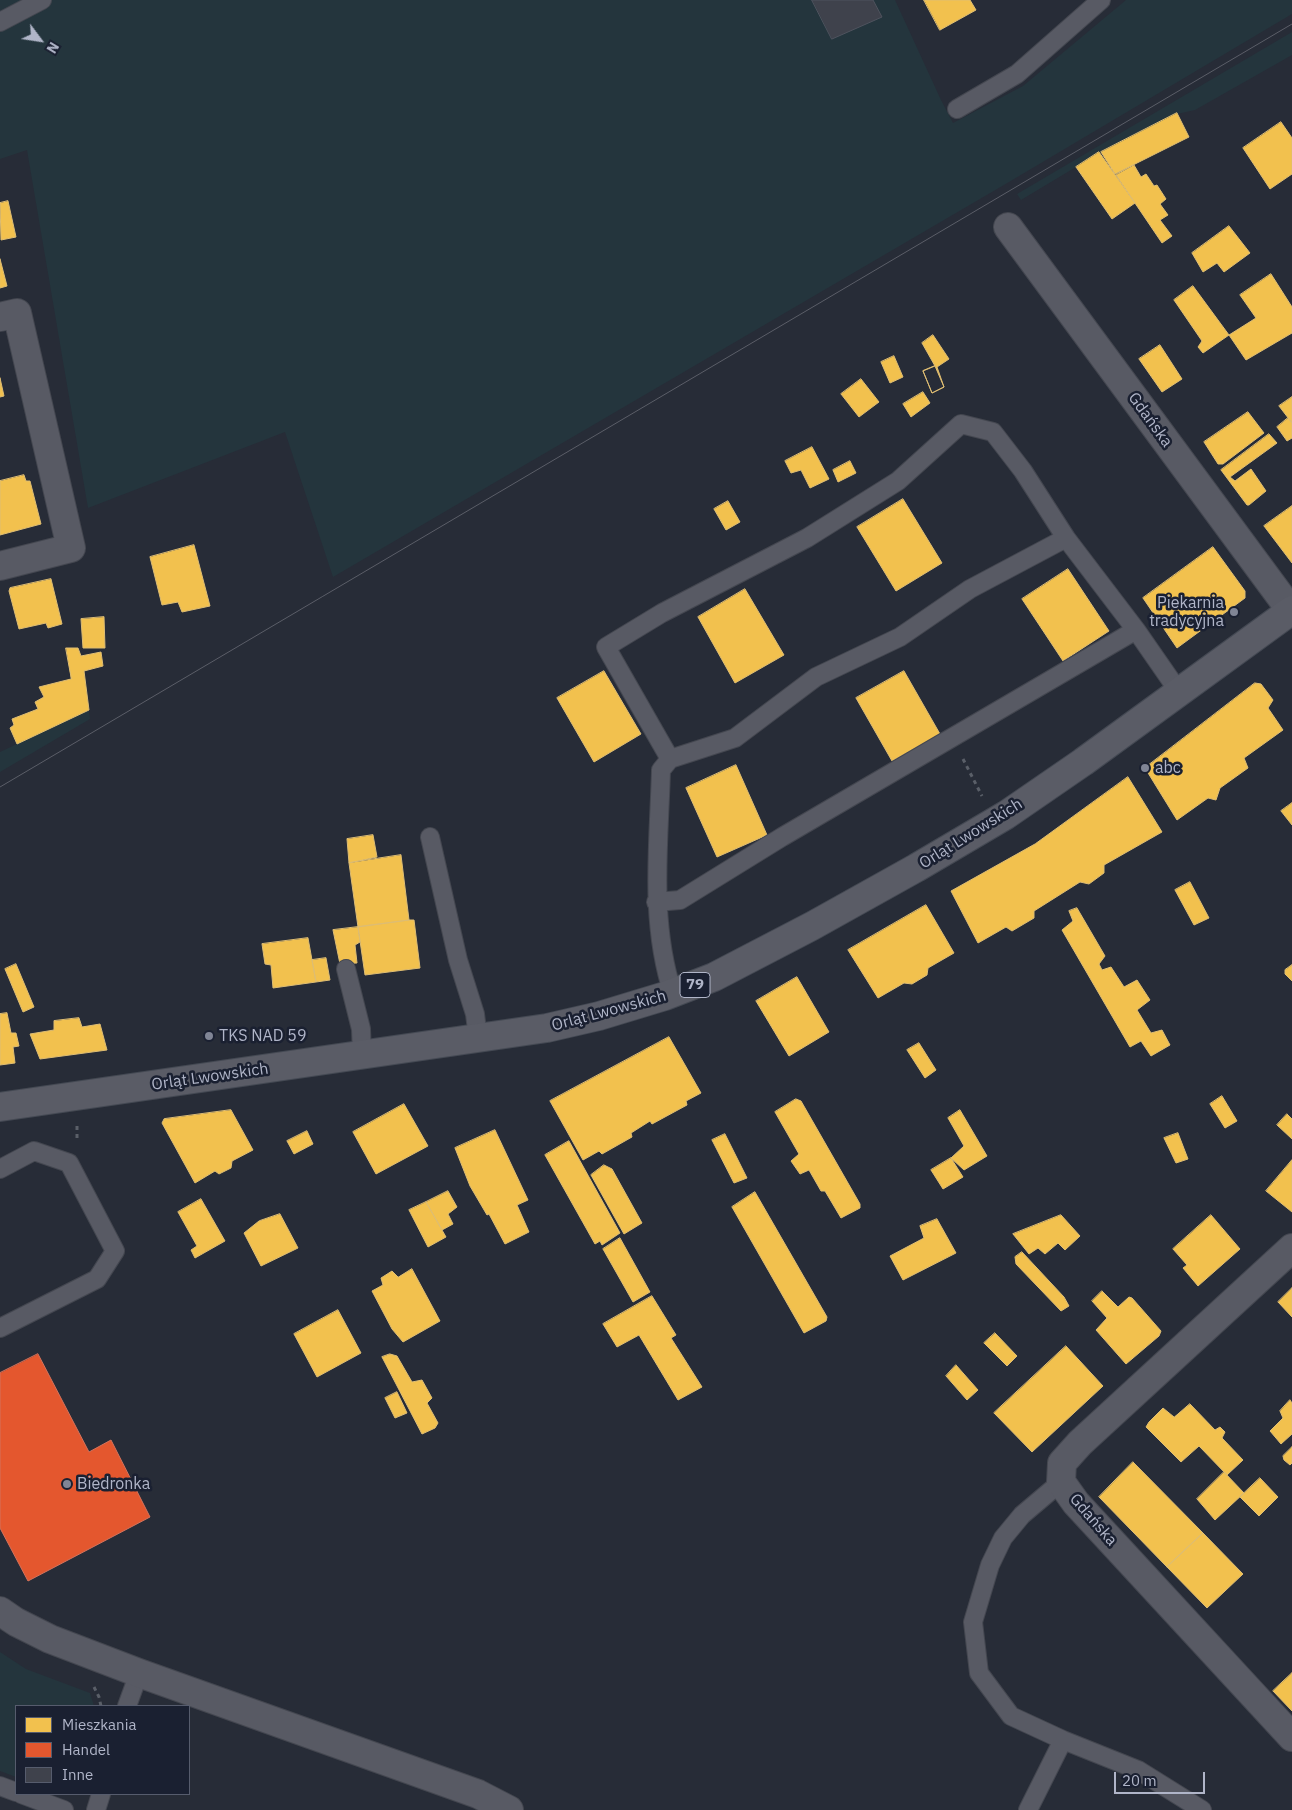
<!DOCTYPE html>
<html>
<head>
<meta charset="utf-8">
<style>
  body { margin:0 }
  #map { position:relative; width:1292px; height:1810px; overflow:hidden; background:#272c37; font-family:"IBM Plex Sans",sans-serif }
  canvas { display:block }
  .legend { position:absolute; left:15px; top:1705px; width:175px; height:90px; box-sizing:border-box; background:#1a2031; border:1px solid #565c6d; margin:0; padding:6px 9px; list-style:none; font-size:15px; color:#b0b5c8 }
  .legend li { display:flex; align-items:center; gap:10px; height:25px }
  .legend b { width:25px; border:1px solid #565c6d }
  .north { position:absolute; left:15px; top:15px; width:50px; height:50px; -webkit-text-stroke:4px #1a2031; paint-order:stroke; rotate:121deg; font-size:14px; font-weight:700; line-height:20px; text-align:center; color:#b0b5c8 }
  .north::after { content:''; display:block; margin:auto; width:18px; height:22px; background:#b0b5c8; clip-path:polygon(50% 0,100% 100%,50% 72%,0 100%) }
  .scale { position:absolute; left:1114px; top:1772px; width:91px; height:22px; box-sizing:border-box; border:2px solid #b0b5c8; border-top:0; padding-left:6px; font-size:15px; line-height:18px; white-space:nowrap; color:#b0b5c8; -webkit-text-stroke:4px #1a2031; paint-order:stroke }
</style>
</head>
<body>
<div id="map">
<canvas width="1292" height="1810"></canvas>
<ul class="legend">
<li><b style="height:14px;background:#f2c14e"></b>Mieszkania</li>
<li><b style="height:14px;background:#e4572e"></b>Handel</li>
<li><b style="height:14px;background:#3f424c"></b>Inne</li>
</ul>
<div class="north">N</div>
<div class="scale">20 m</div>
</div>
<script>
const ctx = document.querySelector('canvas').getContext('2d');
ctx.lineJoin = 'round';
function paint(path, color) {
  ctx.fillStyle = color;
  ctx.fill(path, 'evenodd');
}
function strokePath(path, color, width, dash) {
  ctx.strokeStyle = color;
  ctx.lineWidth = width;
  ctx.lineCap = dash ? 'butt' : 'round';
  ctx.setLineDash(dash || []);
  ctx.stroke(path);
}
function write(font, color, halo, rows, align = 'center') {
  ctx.font = font + ' "IBM Plex Sans",sans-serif';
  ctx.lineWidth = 5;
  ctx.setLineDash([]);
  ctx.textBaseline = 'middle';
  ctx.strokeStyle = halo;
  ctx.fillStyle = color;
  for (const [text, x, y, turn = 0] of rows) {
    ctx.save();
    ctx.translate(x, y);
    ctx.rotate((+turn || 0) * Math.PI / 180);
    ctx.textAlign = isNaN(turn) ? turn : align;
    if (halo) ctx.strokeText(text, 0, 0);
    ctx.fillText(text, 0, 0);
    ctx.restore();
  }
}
paint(new Path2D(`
  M0,0h895l46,100 12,23 70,-37 103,-86h166v14l-283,168 -676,395 -48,-145 -197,76 -61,-358 -27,9z
  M1292,32v23l-97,55 -18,4 -76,38 -80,48 -4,-6z
  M89,710l1,9 -90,53v-20z
  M0,1652l26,17 64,24 4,13h-78v71l-16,-6z`), '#24353d');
const homes = new Path2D(`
  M924,0h46l6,10 -36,20z
  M1177,113l12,24 -74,37 -14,-22z
  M1281,122l11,16v36l-22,15 -27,-41z
  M1099,152l36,51 -23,16 -36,-52z
  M1134,165l7,12 5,-3 8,12 3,-1 9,14 -6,5 8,11 -8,5 12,16 -10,7 -46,-68z
  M8,201l8,36 -15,3 -1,-37z
  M1229,226l21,27 -26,19 -7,-9 -14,9 -11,-19z
  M0,259l7,27 -7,2z
  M1271,274l21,33v26l-46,27 -17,-25 27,-17 -16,-23z
  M1193,286l36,49 -26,18 -5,-6 4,-6 -28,-41z
  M933,335l16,24 -12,8 7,20 -12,6 -9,-22 12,-5 -13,-23z
  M1160,345l22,34 -20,13 -23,-33z
  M894,356l9,21 -13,6 -9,-21z
  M935,366l9,21 -12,6 -9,-22z
  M0,378l4,18 -4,1z
  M861,379l18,23 -20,15 -18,-23z
  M923,392l7,11 -19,14 -8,-13z
  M1292,397v26l-13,-17z
  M1248,412l16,21 -41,31h-5l-14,-22z
  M1288,418l4,5v15l-5,3 -10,-14z
  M1269,434l8,9 -47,34 5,4 16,-12 15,22 -17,14h-2l-26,-35z
  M812,447l17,32 -19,9 -9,-18 -10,3 -6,-12z
  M850,461l6,12 -18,9 -5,-12z
  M24,475l2,6h4l11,43 -41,11v-54z
  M903,499l39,64 -46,28 -39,-64z
  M728,501l12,21 -14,8 -12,-21z
  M1292,506v57l-28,-37z
  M194,545l16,61 -28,6 -4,-10 -16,3 -12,-48z
  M1213,547l32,44v7l-68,50 -34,-50z
  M1068,569l41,62 -46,30 -41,-62z
  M51,579l11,45 -14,4 -2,-5 -27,6 -10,-38 1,-3z
  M745,589l39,66 -49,28 -37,-66z
  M104,617l1,31h-22l-2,-29z
  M66,648h12l3,8 20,-4 2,14 -19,5 5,39 -72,34 -7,-16 4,-3 -2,-6 26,-10 -3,-7 9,-5 -5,-10 32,-8z
  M604,671l37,63 -47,28 -37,-64z
  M904,671l36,63 -48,27 -36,-63z
  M1255,683l6,1 12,16 -5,8 15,22 -39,28 4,10 -28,20 -4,12 -8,-2 -31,22 -32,-52z
  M736,765l31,70 -50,22 -31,-69z
  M1128,777l34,55 -58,33v8l-15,11 -9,-2 -46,29v7l-22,13 -6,-4 -28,16 -27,-52 84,-47z
  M1292,803v22l-11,-14z
  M373,835l4,22 -28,6 -2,-24z
  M401,855l8,65 -51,7 -9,-64z
  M1190,882l19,36 -15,7 -19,-35z
  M926,905l28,48 -26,15 -1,7 -15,9 -8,-1 -26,15 -30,-48z
  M1077,908l28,48 -6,8 3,6 9,-3 13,20 13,-7 13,20 -13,10 14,23 11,-3 8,15 -19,11 -10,-15 -11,6 -68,-117 11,-9 -4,-10z
  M409,920h5l6,48 -55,7 -7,-48z
  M358,927l2,15 -5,3 2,18 -17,1 -7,-34z
  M308,938l8,44 -43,6 -2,-23 -6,-1 -3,-20z
  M326,958l4,22 -14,2 -4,-22z
  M16,964l18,43 -11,5 -18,-43z
  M1292,965v16l-7,-7v-4z
  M797,977l32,55 -40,24 -33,-55z
  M7,1013l4,20h5l3,13 -6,1 2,16 -15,2v-51z
  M79,1018l3,9 18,-3 7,26 -67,9 -10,-25 24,-4v-9z
  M669,1037l32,56 -15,8 1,4 -35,19 -2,-3 -19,12 1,4 -30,17 -3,-3 -16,9 -33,-59z
  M919,1043l17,27 -11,8 -18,-28z
  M1222,1096l15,25 -12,7 -15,-24z
  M796,1099l5,2 59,103v4l-19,10 -16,-27h-4l-12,-21 -9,4 -9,-13 8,-7 -24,-42z
  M404,1104l24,42 -52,28 -23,-42z
  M231,1110l22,40 -21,11 -1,7 -12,6 -4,-3 -20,12 -33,-60 2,-4z
  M960,1110l27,46 -23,14 -13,-12 13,-12 -16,-28z
  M1287,1114l5,5v20l-15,-14z
  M495,1130l33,70 -11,5 12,27 -24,12 -16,-30 -2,1 -17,-29 -15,-38z
  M307,1131l6,13 -19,10 -7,-13z
  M1178,1133l10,26 -12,4 -12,-25z
  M725,1134l22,44 -13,5 -22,-43z
  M569,1141l51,92 -18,12 -2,-4 -5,3 -50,-89z
  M951,1158l12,19 -20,12 -12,-19z
  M1292,1160v52l-26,-21z
  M604,1165l8,4 30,54 -18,11 -33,-59z
  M448,1191l9,16 -9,7 5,10 -11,6 -16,-28z
  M755,1192l72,125 -1,4 -22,12 -72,-126z
  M201,1199l24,42 -30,17 -4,-8 6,-4 -19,-34z
  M426,1202l20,35 -18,10 -19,-37z
  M280,1214l18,34 -37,18 -17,-33 15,-12z
  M1061,1215l19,21 -15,14 -7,-7 -13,11 -7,-6 -9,6 -16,-20z
  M1211,1215l29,34 -42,37 -15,-18 4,-3 -14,-16z
  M937,1219l19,34 -53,27 -13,-24 34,-18 -4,-12z
  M620,1238l30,54 -17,10 -30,-53z
  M1022,1252l42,45 5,9 -8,5 -45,-47 -1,-7z
  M412,1269l28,52 -37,21 -11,-13 -20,-38 11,-6 -2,-7 11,-7 6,6z
  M1292,1288v29l-14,-15z
  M1102,1291l16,16 11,-10 3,1 29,33 -2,5 -33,28 -30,-34 11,-12 -15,-17z
  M652,1296l24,39 -5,3 31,49 -24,13 -39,-65 -22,12 -14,-23z
  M338,1310l23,43 -44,24 -23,-43z
  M995,1333l22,23 -10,10 -23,-23z
  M1066,1346l37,40 -71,66 -38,-39z
  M390,1354l7,2 15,26 10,-2 10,18 -5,5 11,20 -3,5 -13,6 -40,-77z
  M956,1365l22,25 -11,10 -21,-24z
  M397,1392l10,21 -12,5 -10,-20z
  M1290,1400l2,3v31l-11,10 -11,-13 13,-13 -3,-7z
  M1190,1404l25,26 5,-3 5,5 -3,6 21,22 -16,15 -28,-29 -18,16 -35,-35 3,-5 14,-14 11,9z
  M1292,1447v16l-2,2 -6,-5 -1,-4z
  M1133,1462l70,71 -36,34 -68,-70z
  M1224,1472l20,21 -29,27 -18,-21z
  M1260,1478l18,19 -19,19 -19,-19z
  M1203,1533l40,41 -36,34 -40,-41z
  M1292,1673v38l-19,-20z`);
paint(homes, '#f2c14e');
strokePath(homes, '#debd73', 1);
const shops = new Path2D(`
  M38,1354l51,98 22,-12 39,77 -122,64 -28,-53v-155z`);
paint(shops, '#e4572e');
strokePath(shops, '#d4735c', 1);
const building = new Path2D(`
  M812,0h61l9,17 -50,22z`);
paint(building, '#3f424c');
strokePath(building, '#4f535e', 1);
const lane = new Path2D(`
  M0,22l42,-22
  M957,109l60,-35 84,-74
  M670,759l-64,-112 56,-34 145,-75 91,-57 63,-57 32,8 30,39 43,67
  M430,837l28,123 17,54 3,24
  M656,902l24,-2 102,-63 354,-207
  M346,969l15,60 1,25
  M673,994c-24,-73 -14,-150 -12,-224l9,-11 65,-21 81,-61 84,-40 70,-48 96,-51 70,92 43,62
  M0,1169l34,-18 35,12 46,88 -18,28 -97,49
  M1061,1482l-39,33 -19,23 -13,27 -17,57 6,51 32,43 52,24 75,30 64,40
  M127,1706l12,-33
  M0,1786l16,6
  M21,1794l43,16
  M96,1810l5,-16
  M1028,1810l35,-70`);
const street = new Path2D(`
  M1008,227l284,385
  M0,317l17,-4 54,235 -71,18
  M1292,1248l-212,195 -18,20 -1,19 15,21 216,234
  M0,1611l16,11 34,17 89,34 339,121 31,16`);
const primary = new Path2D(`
  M0,1107l547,-79 52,-12 66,-20 49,-19 98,-51 104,-58 90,-53 77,-53 209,-152`);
strokePath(lane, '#444750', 20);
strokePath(street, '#444750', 30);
strokePath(primary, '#444953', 30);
strokePath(new Path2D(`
  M963,759l19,37
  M77,1126v13
  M94,1687l5,10 2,9`), '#5a5f68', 3, [4, 4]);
strokePath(lane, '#585a64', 18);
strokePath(street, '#585a64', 28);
strokePath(primary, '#5a5c66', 28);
strokePath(new Path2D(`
  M0,787l1292,-763`), '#5b5e68', 1);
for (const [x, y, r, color] of [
  [1234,612,5,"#808595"],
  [1145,768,5,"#808595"],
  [209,1036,5,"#808595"],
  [67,1484,5,"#808595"]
]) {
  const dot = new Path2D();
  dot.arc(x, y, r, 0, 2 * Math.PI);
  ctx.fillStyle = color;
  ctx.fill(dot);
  strokePath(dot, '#1a2031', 2);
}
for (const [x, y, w] of [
  [695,985,30]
]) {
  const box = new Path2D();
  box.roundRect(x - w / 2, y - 12.5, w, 25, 4);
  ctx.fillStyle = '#1a2031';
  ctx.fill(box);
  strokePath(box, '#b0b5c8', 1);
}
write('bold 15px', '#b0b5c8', null, [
  ["79",695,985]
]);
write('16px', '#b0b5c8', '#1a2031', [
  ["Gdańska",1150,420,54],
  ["Orląt Lwowskich",971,834,-32],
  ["Orląt Lwowskich",609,1011,-15],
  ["Orląt Lwowskich",210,1077,-8],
  ["Gdańska",1093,1520,49]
]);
write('16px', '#b0b5c8', '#1a2031', [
  ["Piekarnia",1224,603,"right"],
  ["tradycyjna",1224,621,"right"],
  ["abc",1155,768],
  ["TKS NAD 59",219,1036],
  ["Biedronka",77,1484]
], 'left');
</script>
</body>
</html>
